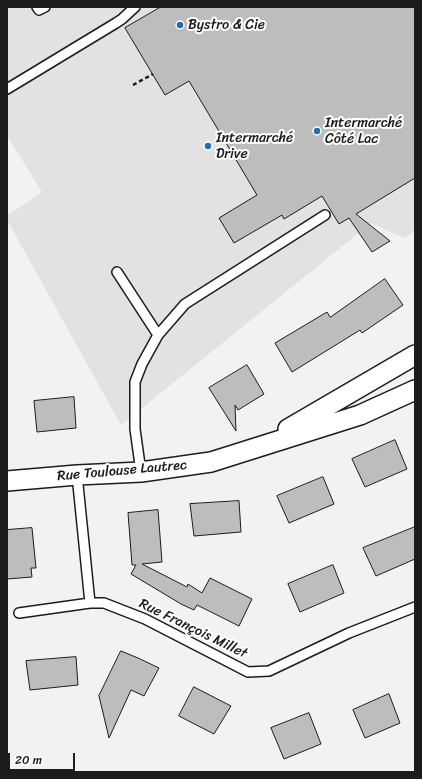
<!DOCTYPE html>
<html>
<head>
<meta charset="utf-8">
<style>
  body { margin:0 }
  #map { position:relative; width:422px; height:779px; overflow:hidden; background:#f2f2f2; font-family:Sriracha,sans-serif }
  canvas { display:block }
  .frame { position:absolute; inset:0; border:8px solid #1c1c1c; pointer-events:none }
  .scale { position:absolute; left:8px; top:753px; width:67px; height:18px; box-sizing:border-box; border:2px solid #1c1c1c; border-top:0; padding-left:5px; font-size:12px; line-height:14px; white-space:nowrap; color:#1c1c1c; -webkit-text-stroke:3px #fff; paint-order:stroke }
</style>
</head>
<body>
<div id="map">
<canvas width="422" height="779"></canvas>
<div class="frame"></div>
<div class="scale">20 m</div>
</div>
<script>
const ctx = document.querySelector('canvas').getContext('2d');
ctx.lineJoin = 'round';
function paint(path, color) {
  ctx.fillStyle = color;
  ctx.fill(path, 'evenodd');
}
function strokePath(path, color, width, dash) {
  ctx.strokeStyle = color;
  ctx.lineWidth = width;
  ctx.lineCap = dash ? 'butt' : 'round';
  ctx.setLineDash(dash || []);
  ctx.stroke(path);
}
function write(font, color, halo, rows, align = 'center') {
  ctx.font = font + ' Sriracha,sans-serif';
  ctx.lineWidth = 4;
  ctx.setLineDash([]);
  ctx.textBaseline = 'middle';
  ctx.strokeStyle = halo;
  ctx.fillStyle = color;
  for (const [text, x, y, turn = 0] of rows) {
    ctx.save();
    ctx.translate(x, y);
    ctx.rotate((+turn || 0) * Math.PI / 180);
    ctx.textAlign = isNaN(turn) ? turn : align;
    if (halo) ctx.strokeText(text, 0, 0);
    ctx.fillText(text, 0, 0);
    ctx.restore();
  }
}
paint(new Path2D(`
  M7,7h408v224l-11,7 -33,-15 -250,202 -114,-205v-4l35,-24 -35,-56z`), '#e2e2e2');
const building = new Path2D(`
  M161,7h254v171l-59,36 34,27 -18,11 -23,-34 -10,6 -17,-28 -38,23 -2,-4 -48,28 -15,-25 38,-23 -68,-114 -24,14 -40,-67z
  M385,279l18,26 -41,28 -2,-3 -68,42 -17,-29 52,-31 3,5z
  M247,365l17,29 -26,16 -3,-5 1,26 -27,-43z
  M74,397l2,31 -39,4 -3,-31z
  M395,440l12,29 -42,18 -13,-28z
  M323,477l11,27 -45,19 -12,-27z
  M239,501l2,31 -47,4 -4,-32z
  M158,510l4,52 -20,2 45,23 1,-3 14,9 8,-15 42,21 -13,27 -42,-21 -3,5 -13,-6 -50,-30 5,-9h-4l-4,-52z
  M415,527v32l-39,17 -13,-28z
  M32,528l4,40h-5l1,9 -25,2v-49z
  M333,565l11,28 -44,19 -12,-28z
  M121,651l17,7 21,10 -15,28 -13,-6 -22,48 -10,-42z
  M76,657l2,28 -48,5 -4,-29z
  M194,687l37,19 -17,28 -35,-18z
  M389,694l11,29 -35,15 -12,-28z
  M309,713l12,31 -37,15 -13,-31z`);
paint(building, '#bdbdbd');
strokePath(building, '#1c1c1c', 1);
const lane = new Path2D(`
  M37,7l2,3 6,-3
  M7,89l109,-66 6,-4 13,-12
  M117,272l41,63 -16,29 -7,18v47l6,43
  M158,335l27,-31 140,-89
  M77,475l13,128
  M19,613l71,-10h14l41,16 103,53 21,-1 80,-38 66,-26`);
const street = new Path2D(`
  M288,429l127,-74
  M7,481l70,-6 64,-3 70,-10 149,-47 55,-25`);
strokePath(lane, '#1c1c1c', 12);
strokePath(street, '#1c1c1c', 22);
strokePath(new Path2D(`
  M133,85l20,-11`), '#1c1c1c', 2.5, [4, 3]);
strokePath(lane, '#fff', 9);
strokePath(street, '#fff', 19);
for (const [x, y, r, color] of [
  [180,25,4,"#1f6fb2"],
  [317,131,4,"#1f6fb2"],
  [208,146,4,"#1f6fb2"]
]) {
  const dot = new Path2D();
  dot.arc(x, y, r, 0, 2 * Math.PI);
  ctx.fillStyle = color;
  ctx.fill(dot);
  strokePath(dot, '#fff', 1.5);
}
write('14px', '#1c1c1c', '#fff', [
  ["Bystro & Cie",188,25],
  ["Intermarché",325,123],
  ["Côté Lac",325,139],
  ["Intermarché",216,138],
  ["Drive",216,154]
], 'left');
write('14px', '#1c1c1c', '#fff', [
  ["Rue Toulouse Lautrec",122,471,-5],
  ["Rue François Millet",193,629,26]
]);
</script>
</body>
</html>
